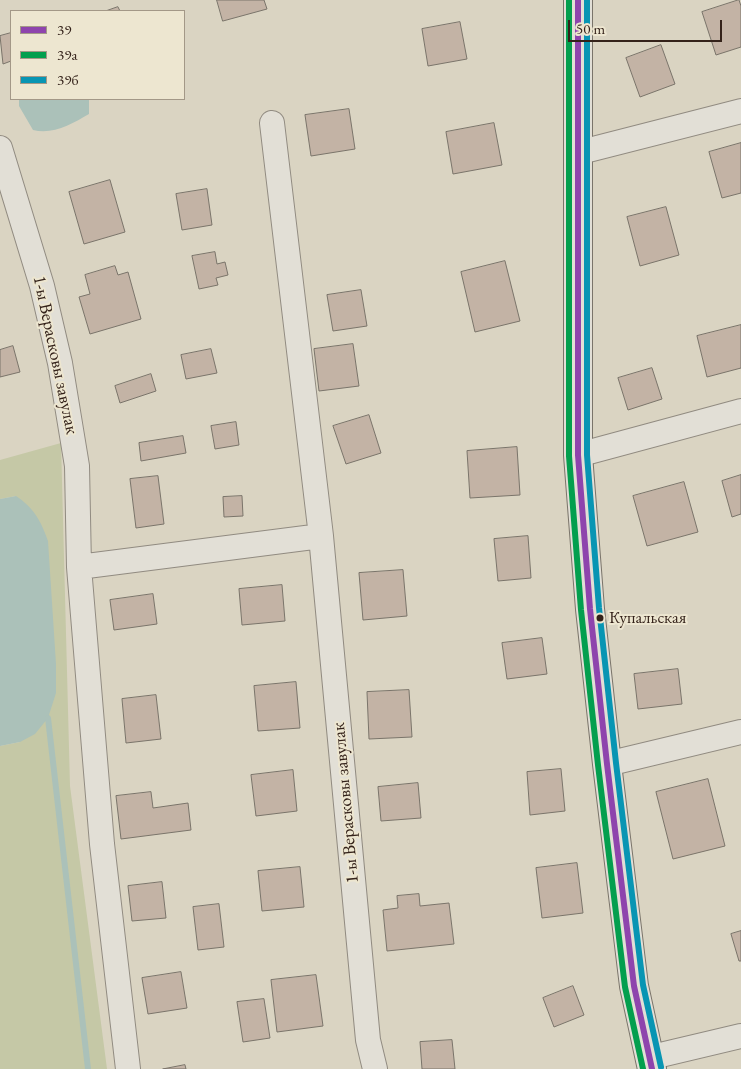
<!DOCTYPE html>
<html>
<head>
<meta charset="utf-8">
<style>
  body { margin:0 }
  #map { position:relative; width:741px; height:1069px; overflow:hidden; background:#dad4c2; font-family:"EB Garamond",serif }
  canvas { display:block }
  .legend { position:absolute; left:10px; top:10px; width:175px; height:90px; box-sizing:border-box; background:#ede6d0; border:1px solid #a39887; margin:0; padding:6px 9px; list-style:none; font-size:15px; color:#34221a }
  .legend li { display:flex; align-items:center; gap:10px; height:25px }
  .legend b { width:25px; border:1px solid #a39887 }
  .scale { position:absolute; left:568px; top:20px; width:154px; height:22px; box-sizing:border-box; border:2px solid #34221a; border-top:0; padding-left:6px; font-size:15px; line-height:18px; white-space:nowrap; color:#34221a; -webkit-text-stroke:4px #ede6d0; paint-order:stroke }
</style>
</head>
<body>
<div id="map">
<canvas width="741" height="1069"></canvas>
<ul class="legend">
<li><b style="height:6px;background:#8e44ad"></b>39</li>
<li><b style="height:6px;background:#039f4e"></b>39а</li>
<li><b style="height:6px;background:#0895b3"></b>39б</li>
</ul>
<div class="scale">50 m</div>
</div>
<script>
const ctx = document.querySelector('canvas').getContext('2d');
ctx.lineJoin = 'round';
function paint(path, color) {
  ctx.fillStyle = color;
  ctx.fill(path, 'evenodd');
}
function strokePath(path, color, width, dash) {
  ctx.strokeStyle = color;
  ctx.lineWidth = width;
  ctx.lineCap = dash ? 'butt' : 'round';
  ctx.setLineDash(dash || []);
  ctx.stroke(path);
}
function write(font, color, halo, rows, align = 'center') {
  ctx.font = font + ' "EB Garamond",serif';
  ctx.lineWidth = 4;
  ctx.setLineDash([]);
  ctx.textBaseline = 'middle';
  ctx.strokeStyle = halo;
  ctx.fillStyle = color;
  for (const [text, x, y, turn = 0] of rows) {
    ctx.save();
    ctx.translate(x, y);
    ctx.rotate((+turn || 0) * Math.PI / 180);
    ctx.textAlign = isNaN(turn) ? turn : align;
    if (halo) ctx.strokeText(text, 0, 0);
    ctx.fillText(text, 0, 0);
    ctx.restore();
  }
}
paint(new Path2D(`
  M61,443l9,343 37,283h-107v-323l20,-4 -4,-246 -16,3v-39z`), '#c5c8a6');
paint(new Path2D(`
  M19,99h70v15c-17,10 -36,21 -56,16l-14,-24z
  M16,496c18,12 25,25 32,45l8,123v29l-8,25 -13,16 -15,8 -20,4v-247z`), '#abc1b9');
strokePath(new Path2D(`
  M48,718l40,351`), '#abc1b9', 6);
const building = new Path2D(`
  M217,0h47l3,9 -44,12z
  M739,0l2,6v41l-25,8 -14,-43z
  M118,7l2,4h-14z
  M460,22l7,37 -39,7 -6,-37z
  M11,33v28l-8,3 -3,-28z
  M661,45l14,39 -35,13 -14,-39z
  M349,109l6,40 -44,7 -6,-41z
  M494,123l8,42 -49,9 -7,-42z
  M741,143v50l-19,5 -13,-46z
  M110,180l15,52 -41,12 -15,-52z
  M207,189l5,36 -30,5 -6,-36z
  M666,207l13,48 -39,11 -13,-49z
  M215,252l2,12 8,-2 3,13 -12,3 2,7 -19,4 -7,-33z
  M505,261l15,60 -45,11 -14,-60z
  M115,266l3,9 10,-3 13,47 -51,15 -11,-37 11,-3 -5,-19z
  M361,290l6,36 -34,5 -6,-36z
  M741,325v43l-34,9 -10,-41z
  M353,344l6,42 -40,5 -5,-42z
  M13,346l7,26 -20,5v-27z
  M211,349l6,24 -31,6 -5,-24z
  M652,368l10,31 -34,11 -10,-32z
  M151,374l5,17 -36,12 -5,-17z
  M369,415l12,38 -35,11 -13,-38z
  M236,422l3,23 -24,4 -4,-23z
  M183,436l3,17 -45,8 -2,-18z
  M517,447l3,48 -50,3 -3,-47z
  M741,475v39l-9,3 -10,-36z
  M158,476l6,48 -28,4 -6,-49z
  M684,482l14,50 -51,14 -14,-50z
  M242,496l1,20 -19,1 -1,-20z
  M528,536l3,42 -33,3 -4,-42z
  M403,570l4,46 -44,4 -4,-47z
  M282,585l3,36 -43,4 -3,-36z
  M153,594l4,30 -43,6 -4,-30z
  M542,638l5,36 -40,5 -5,-36z
  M678,669l4,35 -44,5 -4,-35z
  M296,682l4,46 -42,3 -4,-45z
  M409,690l3,47 -43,2 -2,-47z
  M156,695l5,44 -35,4 -4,-44z
  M561,769l4,42 -35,4 -3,-43z
  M293,770l4,41 -41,5 -5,-41z
  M708,779l17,67 -52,13 -17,-67z
  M418,783l3,35 -40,3 -3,-34z
  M151,792l2,16 35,-5 3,27 -70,9 -5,-43z
  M577,863l6,50 -41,5 -6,-50z
  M300,867l4,40 -42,4 -4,-40z
  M162,882l4,36 -34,3 -4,-35z
  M419,894l1,12 29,-3 5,41 -67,7 -4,-41 15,-2 -1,-12z
  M219,904l5,43 -26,3 -5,-43z
  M741,931v30h-2l-8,-27z
  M181,972l6,36 -39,6 -6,-36z
  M316,975l7,51 -46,6 -6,-52z
  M573,986l11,29 -30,12 -11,-29z
  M264,999l6,39 -27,4 -6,-40z
  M452,1040l3,29h-33l-2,-27z
  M185,1065l1,4h-23z`);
paint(building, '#c3b3a5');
strokePath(building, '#7a746a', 1);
const street = new Path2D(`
  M272,123l49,413 47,504 7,29
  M0,148l42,138 18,77 17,103 2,101 23,277 26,225
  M577,153l164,-42
  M578,455l163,-44
  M79,567l242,-31
  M607,764l134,-32
  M648,1058l93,-22`);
const secondary = new Path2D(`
  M578,0v455l12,154 17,155 27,222 18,83`);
strokePath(street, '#918b81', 26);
strokePath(secondary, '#7a746a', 30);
strokePath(street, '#e2dfd6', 24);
strokePath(secondary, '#e2dfd6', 28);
strokePath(new Path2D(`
  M578,0v455l12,154 17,155 27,222 18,83`), '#8e44ad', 6);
strokePath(new Path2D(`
  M569,0v456l12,154 17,155 27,222 18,82`), '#039f4e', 6);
strokePath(new Path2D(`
  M587,0v455l12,153 17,155 27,222 18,82`), '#0895b3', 6);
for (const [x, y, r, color] of [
  [600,618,4.5,"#34221a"]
]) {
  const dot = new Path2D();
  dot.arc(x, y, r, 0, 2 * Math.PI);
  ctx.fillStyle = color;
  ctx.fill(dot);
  strokePath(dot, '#ede6d0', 2);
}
write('17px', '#34221a', '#ede6d0', [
  ["Купальская",609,618]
], 'left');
write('18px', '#34221a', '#ede6d0', [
  ["1-ы Верасковы завулак",55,355,78],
  ["1-ы Верасковы завулак",346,803,-95]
]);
</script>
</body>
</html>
